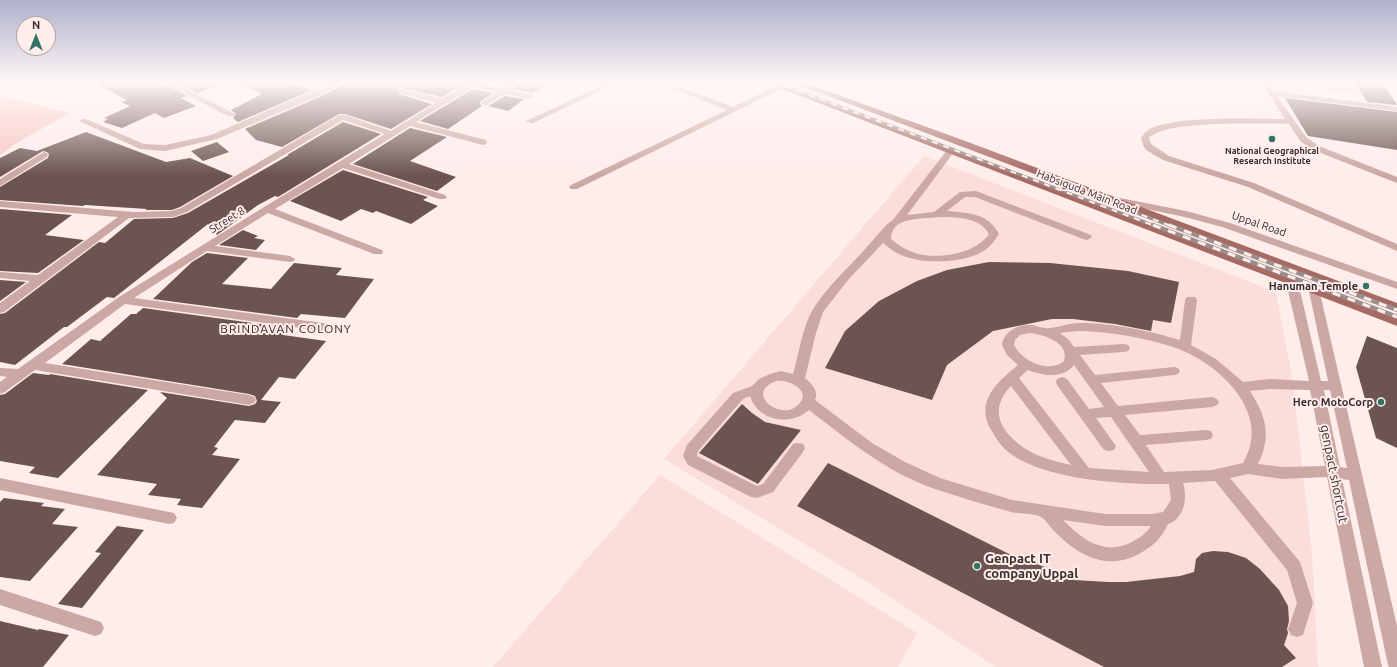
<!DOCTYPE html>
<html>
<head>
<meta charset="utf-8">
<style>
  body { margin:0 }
  #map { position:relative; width:1397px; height:667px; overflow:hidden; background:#feedeb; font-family:Ubuntu,sans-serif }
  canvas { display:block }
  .north { position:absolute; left:16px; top:16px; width:40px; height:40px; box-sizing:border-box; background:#feedeb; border:1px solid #afa19f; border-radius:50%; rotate:0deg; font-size:11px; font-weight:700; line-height:16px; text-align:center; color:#392e2d }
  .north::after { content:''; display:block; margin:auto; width:14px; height:18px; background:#317466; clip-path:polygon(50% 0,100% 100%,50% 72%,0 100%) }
</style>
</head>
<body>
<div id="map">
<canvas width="1397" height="667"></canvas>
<div class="north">N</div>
</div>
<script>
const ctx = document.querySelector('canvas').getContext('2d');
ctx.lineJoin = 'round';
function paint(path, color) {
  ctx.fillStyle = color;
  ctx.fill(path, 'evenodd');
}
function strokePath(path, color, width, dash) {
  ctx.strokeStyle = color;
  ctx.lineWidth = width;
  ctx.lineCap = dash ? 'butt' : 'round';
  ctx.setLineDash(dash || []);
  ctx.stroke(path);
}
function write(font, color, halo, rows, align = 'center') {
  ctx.font = font + ' Ubuntu,sans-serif';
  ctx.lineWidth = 4;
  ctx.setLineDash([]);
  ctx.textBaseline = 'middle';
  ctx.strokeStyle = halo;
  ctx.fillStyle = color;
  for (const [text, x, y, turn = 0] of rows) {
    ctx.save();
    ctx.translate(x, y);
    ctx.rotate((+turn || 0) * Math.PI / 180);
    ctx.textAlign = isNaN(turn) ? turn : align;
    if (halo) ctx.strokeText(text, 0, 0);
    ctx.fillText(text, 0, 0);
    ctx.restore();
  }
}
paint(new Path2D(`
  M924,156l352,136 17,91 19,171 6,113h-322l-127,-84 -205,-124z
  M660,475l257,158 -19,34h-405z`), '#fbdeda');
paint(new Path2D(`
  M1285,82h68l10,13 -76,-9z
  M0,96l70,17 -50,28 -20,14z`), '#f8c6c0');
paint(new Path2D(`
  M93,82h68l26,14 -6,2 15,8 -32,12 -9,-5 -33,15 -19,-6 5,-3 -4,-1 26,-12 -9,-4 6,-2z
  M175,82h47v2l-25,9z
  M236,82h47l29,8 -74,32 -5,-4 3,-4 -5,-4 31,-16z
  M347,82h120l-25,15 -40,-9h-4l1,6 33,10 -41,25 -46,-15h-6l-57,33 -26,-7 -11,-11 77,-33z
  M521,82h28l-16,11 -20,-4z
  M1355,82h27l15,23 -30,-3z
  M473,89l20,4 -12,8 -1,3 2,2 -34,23 -28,-8z
  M505,96l19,3 -16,12 -20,-5z
  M1285,98l112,14v38l-89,-14z
  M343,122l38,12 -103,63 -3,-1 -17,9 -41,30 -9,-11 -94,74 -7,-1 -40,30h-3l-49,38 -15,-3v-48l5,-1 94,-71 6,1 29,-24 39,-1 15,-5 101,-58h-2z
  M410,128l37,9 -37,24 46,16 -19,14 -84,-27z
  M86,132l80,30 24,-4 43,18 -53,31 -8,3h-27l2,-1 -62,-4 -2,1 -83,-6v-13l48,-29 1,-4 -2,-2 -4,-1 -43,26v-19l20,-10 17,3z
  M217,142l12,10 -26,9 -12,-10z
  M343,170l85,27 -5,3 15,6 -27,18 -35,-13 -3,2 -12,-4 -20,12 -51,-20z
  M0,209l72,6 -27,20 39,5 -46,33 -38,-2z
  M243,230l15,6 -4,2 11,2 -9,10 -37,-5z
  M207,253l41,5 -26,26 49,5 23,-26 48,5 -6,7 38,4 -29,39 -44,-4 -4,4 -144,-19 39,-37z
  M989,262l61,1 78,8 51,11 -8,41 -18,-3 -2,11 -36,-7 -42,-5h-21l-59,12 -46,34 -15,35 -107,-32 20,-37 34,-30 38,-20 30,-11z
  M0,280l26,2 -26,19z
  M143,308l146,20 -6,7 43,6 -31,38 -16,-2 -18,23 20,2 -16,21 -30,-3 -21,27 4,1 -6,7 28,4 -38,49 -25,-3 4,-6 -33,-4 9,-11 -60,-9 70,-77 -7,-6 89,14 6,-2 2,-3 -2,-5 -6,-2 -187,-30 29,-25 9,2 31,-27h5z
  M1367,336l30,12v100l-21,-10 -20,-71z
  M33,373l16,2 1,-1 98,16 -90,88 -29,-5 6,-6 -35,-6v-66l5,-1z
  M742,404l10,9 13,9 36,8 -43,54 -59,-31z
  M828,463l185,93 61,21v3l34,2h18l54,-6 14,-4 2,-13 6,-6 11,-2 15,1 18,6 14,11 19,21 9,16 1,15 -2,8 1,4 -4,12 12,13 -14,9h-178l-307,-161z
  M4,498l40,5 -3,3 24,3 -13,15 26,3 -48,54 -30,-4v-75z
  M117,526l27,4 -62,78 -24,-4 43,-51 -6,-1z
  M0,621l38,9 1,-1 30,6 -26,32h-43z`), '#6c5451');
paint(new Path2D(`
  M162,82h10l63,32 -1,2h-6z
  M334,82h10l-23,13 -104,44 -52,12 -25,-2 -61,-28 4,-2h3l58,25 21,1 46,-10z
  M470,82h9l-1,1 24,5 9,-6h9l-10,8 23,5 1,2 -4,2 -25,-5 -20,12 -4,-2 1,-2 15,-10 -24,-5 -57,35 70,18 1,2 -1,2 -3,1 -73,-19 -61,38 96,31 2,2 -2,2h-6l-96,-31 -68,41 107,41 1,2 -1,2h-8l-106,-41 -53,33 75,10 5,3 -1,2 -4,1 -83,-11 -73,47 189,25 4,1 2,3 -2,3 -4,1 -198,-27 -80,59 204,32 5,2 2,3 -2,3 -5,2 -214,-35 -30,22 -5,2v-12l7,-5 -7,-1v-8l18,1 101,-72 145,-90 121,-73 -42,-14 -156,92 -14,5 -44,1 -125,94 -4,1v-10l30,-22 -30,-3v-6l38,3 80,-58 -118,-10v-6l134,11 38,-1 9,-3 158,-93h6l46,16 45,-28 -37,-10v-4h3l40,10z
  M609,82h10l-86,41h-3l-4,-2z
  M656,82h11l66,25 45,-22h3l4,2 -208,102h-6l-2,-2 2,-2 156,-75z
  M1261,82h8l5,9 123,16v4l-120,-15 29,41 13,9 78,31v6l-84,-33 -13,-9 -11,-17c-28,0 -123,-4 -140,14l2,6 18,12 85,27 143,61v7l-149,-64 -85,-27 -17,-10 -3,-5 -2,-7c2,-3 5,-7 8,-9 31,-14 101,-10 136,-10z
  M950,149l4,3 -47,63 27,-3 26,-20 16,-1 115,44 1,2 -5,3 -4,-1 -108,-42h-10l-18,14c22,2 41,2 52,23 -4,6 -8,12 -14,16 -18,13 -58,14 -79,7 -9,-3 -16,-8 -23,-14l-35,37 -25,32 -7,21 -11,45c7,6 14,13 10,22l57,43 33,19 35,16 72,22 93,14h47l11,-2 8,-12 -2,-16c-43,1 -138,-4 -168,-39 -3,-4 -6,-8 -8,-12 -20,-30 3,-50 25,-68l-11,-10 -5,-10c2,-14 16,-21 30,-20 5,1 12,4 18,3 9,-1 17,-4 27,-5 30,-1 74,8 103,17l5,-40 2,-3h8l2,3 -6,45 25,14 27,23 27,-3 39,2 -23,-99 2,-2h8l2,2 23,99h7l-19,-90 2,-2h8l78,337v41h-8l-1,-2 -39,-185 -7,-1 40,188h-18l-37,-190 -45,2 -34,-5 -18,4 70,84 13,41 -10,32 -6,2 -6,-2 -3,-6 9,-26 -10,-33 -72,-89 -32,2c5,15 1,36 -15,41 -7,15 -15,22 -29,30 -32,17 -60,2 -84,-22 -4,-4 -9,-12 -14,-15 -7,-4 -22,-3 -30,-5 -26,-7 -51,-15 -76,-23 -47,-16 -87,-49 -126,-79 -19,17 -51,11 -59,-14l-7,3 -45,52 -1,5 60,30 6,-2 30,-40 5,-1 5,1 2,4 -2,4 -30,40 -16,6 -6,-1 -63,-32 -5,-9 4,-11 46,-52 19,-7 7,-7 11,-5 11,-3 12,3c6,-20 9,-46 20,-65 14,-22 35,-41 53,-61 8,-8 18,-23 27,-28l54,-70zM939,217c17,0 41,0 50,17 -13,20 -52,26 -74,19 -9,-3 -17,-8 -24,-14 1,-24 31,-19 48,-22zM1077,331c29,0 71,7 99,17 44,16 97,66 67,115l-31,7 -48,2 -18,-27 60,-5 5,-1 2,-4 -2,-4 -5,-1 -66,5 -15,-20 87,-8 5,-2 2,-3 -2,-3 -5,-2 -94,9 -17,-23 73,-8 4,-1 2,-3 -2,-3 -4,-1 -79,8 -15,-20 44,-3 4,-1 2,-3 -2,-3 -4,-1 -50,3 -5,-7 -9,-7zM1029,333c13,1 41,9 35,28 -15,13 -42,0 -50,-16l1,-5 5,-5zM1074,365l30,42 -15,2 -22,-30 -5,-2 -5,2 -1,3 1,3 47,65 5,1 5,-1 2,-4 -20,-28 15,-1 38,55 -60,-4 -70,-90 9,-8c15,6 35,9 46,-5zM776,381c16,-2 40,13 18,27 -16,10 -49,-15 -18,-27zM1011,386l60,79c-14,-3 -29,-7 -42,-14 -26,-16 -43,-39 -18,-65zM1270,389l40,1 15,76 -43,1 -24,-3c14,-28 8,-48 -8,-73zM1324,390h6l17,78 -7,-1zM1063,520l42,6h46c-5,8 -12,12 -19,16 -28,14 -49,-2 -69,-22z
  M44,152l3,1 1,2 -1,2 -47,29v-7z
  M1115,197l71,14 44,12 167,59v7l-175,-62 -37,-10 -73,-15 -2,-2 2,-2z
  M0,478l169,34 5,1 3,5 -3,5 -5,1 -169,-34z
  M0,589l95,31 6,2 3,6 -3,6 -6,2 -95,-31z`), '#cba8a3');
paint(new Path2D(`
  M764,82h11l622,236v8z
  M791,82h11l158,57 437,164v8z`), '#a66a63');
const railFar1 = new Path2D(`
  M775,82l380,144
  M1108,202l63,24`);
const rail = new Path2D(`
  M1153,225l244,92
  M1169,225l228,85`);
strokePath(railFar1, '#9c8e8c', 3);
strokePath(rail, '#9c8e8c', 4.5);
strokePath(railFar1, '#feedeb', 2, [6]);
strokePath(rail, '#feedeb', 3, [8]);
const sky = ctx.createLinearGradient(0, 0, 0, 175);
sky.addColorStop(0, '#afb1cc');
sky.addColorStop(0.47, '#fff7f6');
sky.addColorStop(1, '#fff7f600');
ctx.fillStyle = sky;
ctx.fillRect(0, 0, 1397, 175);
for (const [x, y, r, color] of [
  [1272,139,4,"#317466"],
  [1366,286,4,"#317466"],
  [1381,402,4,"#317466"],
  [977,566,4,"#317466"]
]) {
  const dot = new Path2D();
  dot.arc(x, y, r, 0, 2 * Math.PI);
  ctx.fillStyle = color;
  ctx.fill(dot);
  strokePath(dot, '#feedeb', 1.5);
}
write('bold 9px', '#392e2d', '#feedeb', [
  ["National Geographical",1272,151],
  ["Research Institute",1272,161]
]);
write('11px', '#392e2d', '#feedeb', [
  ["Habsiguda Main Road",1087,192,21],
  ["Street 8",227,220,-32],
  ["Uppal Road",1259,224,19]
]);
write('bold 11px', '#392e2d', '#feedeb', [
  ["Hanuman Temple",1358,286],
  ["Hero MotoCorp",1373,402]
], 'right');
ctx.letterSpacing = '1px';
write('12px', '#392422', '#feedeb', [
  ["BRINDAVAN COLONY",286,329]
]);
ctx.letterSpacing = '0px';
write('13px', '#392e2d', '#feedeb', [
  ["genpact shortcut",1334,474,79]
]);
write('bold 13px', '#392e2d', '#feedeb', [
  ["Genpact IT",985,559],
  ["company Uppal",985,574]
], 'left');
</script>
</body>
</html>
